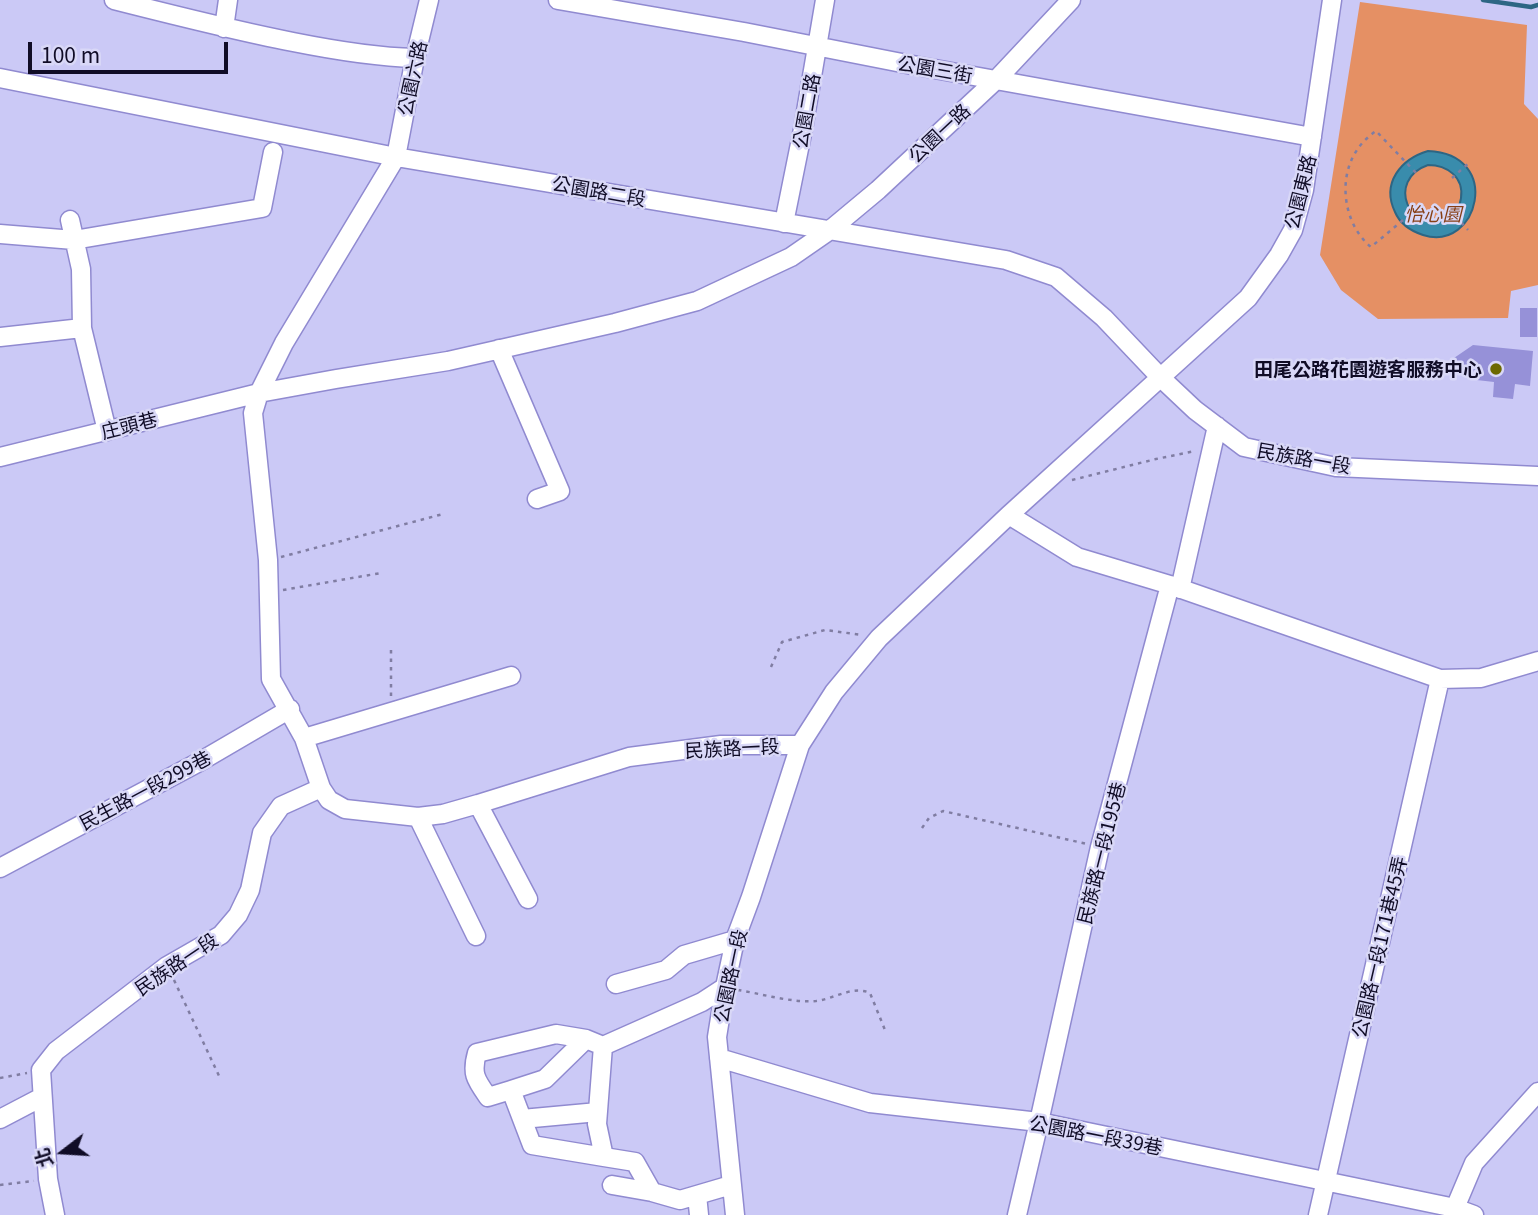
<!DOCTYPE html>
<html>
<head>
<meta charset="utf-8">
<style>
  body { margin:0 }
  #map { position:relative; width:1538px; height:1215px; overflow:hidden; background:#cbc9f6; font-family:Georgia,"Noto Sans TC",serif }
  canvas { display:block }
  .north { position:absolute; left:28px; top:1117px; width:70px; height:70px; -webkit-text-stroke:5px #d9d8f7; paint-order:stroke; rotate:253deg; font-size:19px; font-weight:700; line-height:28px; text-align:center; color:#100c26 }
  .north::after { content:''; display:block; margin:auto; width:24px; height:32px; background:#100c26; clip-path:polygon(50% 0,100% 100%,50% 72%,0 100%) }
  .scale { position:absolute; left:28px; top:42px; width:200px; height:32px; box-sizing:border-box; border:4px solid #100c26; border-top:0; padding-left:9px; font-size:21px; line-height:24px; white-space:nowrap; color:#100c26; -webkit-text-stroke:5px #d9d8f7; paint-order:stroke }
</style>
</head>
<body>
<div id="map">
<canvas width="1538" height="1215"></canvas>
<div class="north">北</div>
<div class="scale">100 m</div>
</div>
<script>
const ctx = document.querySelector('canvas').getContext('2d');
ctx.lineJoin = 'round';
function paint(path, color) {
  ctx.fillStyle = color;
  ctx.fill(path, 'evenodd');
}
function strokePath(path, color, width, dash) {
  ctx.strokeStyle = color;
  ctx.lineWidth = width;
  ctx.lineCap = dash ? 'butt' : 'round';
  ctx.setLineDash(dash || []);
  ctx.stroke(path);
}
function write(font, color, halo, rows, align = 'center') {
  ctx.font = font + ' Georgia,"Noto Sans TC",serif';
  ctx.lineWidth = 5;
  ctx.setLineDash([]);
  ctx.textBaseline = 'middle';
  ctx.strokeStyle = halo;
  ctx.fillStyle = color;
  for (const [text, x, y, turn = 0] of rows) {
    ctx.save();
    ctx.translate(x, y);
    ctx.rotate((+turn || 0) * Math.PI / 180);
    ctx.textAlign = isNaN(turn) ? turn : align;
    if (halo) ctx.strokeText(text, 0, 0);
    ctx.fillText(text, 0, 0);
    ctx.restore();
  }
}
paint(new Path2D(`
  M1360,2l167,23 -3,79 14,15v166l-27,6 -3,27 -130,1 -37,-29 -21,-35z`), '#e59064');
const water = new Path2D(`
  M1428,151c76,3 50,102 -5,84 -12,-4 -23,-11 -28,-23 -14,-29 6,-53 33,-61zM1428,165c19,0 36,12 33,33 -1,9 -7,17 -15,21 -36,17 -61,-39 -18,-54z`);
paint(water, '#398cac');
strokePath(water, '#2d6684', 2);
strokePath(new Path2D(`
  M1483,0l48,7 7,-2`), '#2d6684', 4.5);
paint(new Path2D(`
  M1520,308h17v29h-17z
  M1473,345l60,6 -3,35 -15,-2 -2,15 -20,-2 1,-15 -26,-3 -14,-21z`), '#9691d8');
const minor = new Path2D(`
  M114,0c59,15 118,30 179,42 40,8 81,15 122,16
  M558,0l186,32 163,32 405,73
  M224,28l4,-28
  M0,78l396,79 610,103 50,17 48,41 56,59 35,33 49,37 92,20 202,9
  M70,220l11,49 1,59 25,103
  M784,223l19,-94 22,-129
  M0,234l74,6 188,-32 11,-56
  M0,337l82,-9
  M499,349l61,142 -23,8
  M0,457l259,-64 77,-14 112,-18 167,-38 82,-22 94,-44 39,-27 48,-40 119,-111 74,-79
  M1009,515l68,42 93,28 270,94 41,-1 57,-17
  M1180,589l37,-163
  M304,738l207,-62
  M321,788l-17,-50 -33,-59 -3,-119 -15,-147 6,-20 25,-50 112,-186 19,-99 14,-58
  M478,804l50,95
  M418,817l58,119
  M0,868l201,-107 89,-52
  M616,984l50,-14 18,-15 51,-15
  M725,987l-23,15 -99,44 -6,78 7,33 31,5 17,30 28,8 51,-15
  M603,1046l-17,-7 -30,-5 -79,19c-6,21 -1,27 11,44l23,-7 21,55 72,12
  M719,1058l151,45 169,19 416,86 19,7
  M511,1090l34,-11 41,-40
  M0,1119l42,-22
  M522,1119l76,-7
  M612,1185l40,7
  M697,1195l2,20
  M1455,1208l19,-45 64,-71
  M55,1215l-7,-36 -7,-109 15,-19 111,-85 54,-31 17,-20 12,-25 12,-57 19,-27 40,-18 8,12 16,9 73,8 25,-3 35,-10 151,-47 92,-12h79
  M735,1215l-18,-178 8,-50 10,-47 16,-43 49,-152 34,-53 45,-54 130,-123 239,-217 31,-43 14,-25 11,-40 28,-190
  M1017,1215l22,-93 61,-275 70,-262
  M1318,1215l122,-536`);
strokePath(minor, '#908ad0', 21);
strokePath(new Path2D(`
  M1452,178l18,-16
  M1416,209l-45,38c-27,-22 -34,-68 -14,-97 5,-8 12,-14 19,-19l42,44
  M1450,210l18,20
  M1072,480l84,-21 39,-8
  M281,557l162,-43
  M283,590l98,-17
  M391,650v48
  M771,667l11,-25 43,-12 37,5
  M922,828l7,-10 14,-7 144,33
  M174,980l46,98
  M738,990c25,4 53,13 78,11 18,-2 37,-16 54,-8l15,37
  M0,1078l27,-5
  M0,1185l34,-4`), '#807da2', 2.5, [3.5, 5]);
strokePath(minor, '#fff', 18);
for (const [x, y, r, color] of [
  [1496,369,7,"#6c6801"]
]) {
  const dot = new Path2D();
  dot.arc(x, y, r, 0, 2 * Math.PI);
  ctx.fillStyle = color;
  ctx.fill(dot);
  strokePath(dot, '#d9d8f7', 2.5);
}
write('19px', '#100c26', '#d9d8f7', [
  ["公園三街",935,69,10],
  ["公園六路",412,78,-78],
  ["公園二路",806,111,-80],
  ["公園一路",939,133,-43],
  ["公園路二段",599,191,10],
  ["公園東路",1300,192,-76],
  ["庄頭巷",129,425,-14],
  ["民族路一段",1304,458,10],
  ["民族路一段",732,748,-3],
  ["民生路一段299巷",145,790,-28],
  ["民族路一段195巷",1101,853,-76],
  ["公園路一段171巷45弄",1379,947,-77],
  ["民族路一段",176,964,-34],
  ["公園路一段",730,976,-78],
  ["公園路一段39巷",1096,1135,11]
]);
write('italic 19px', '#873f16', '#d9d8f7', [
  ["怡心園",1433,214]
]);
write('bold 19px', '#100c26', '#d9d8f7', [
  ["田尾公路花園遊客服務中心",1482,369]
], 'right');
</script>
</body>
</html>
